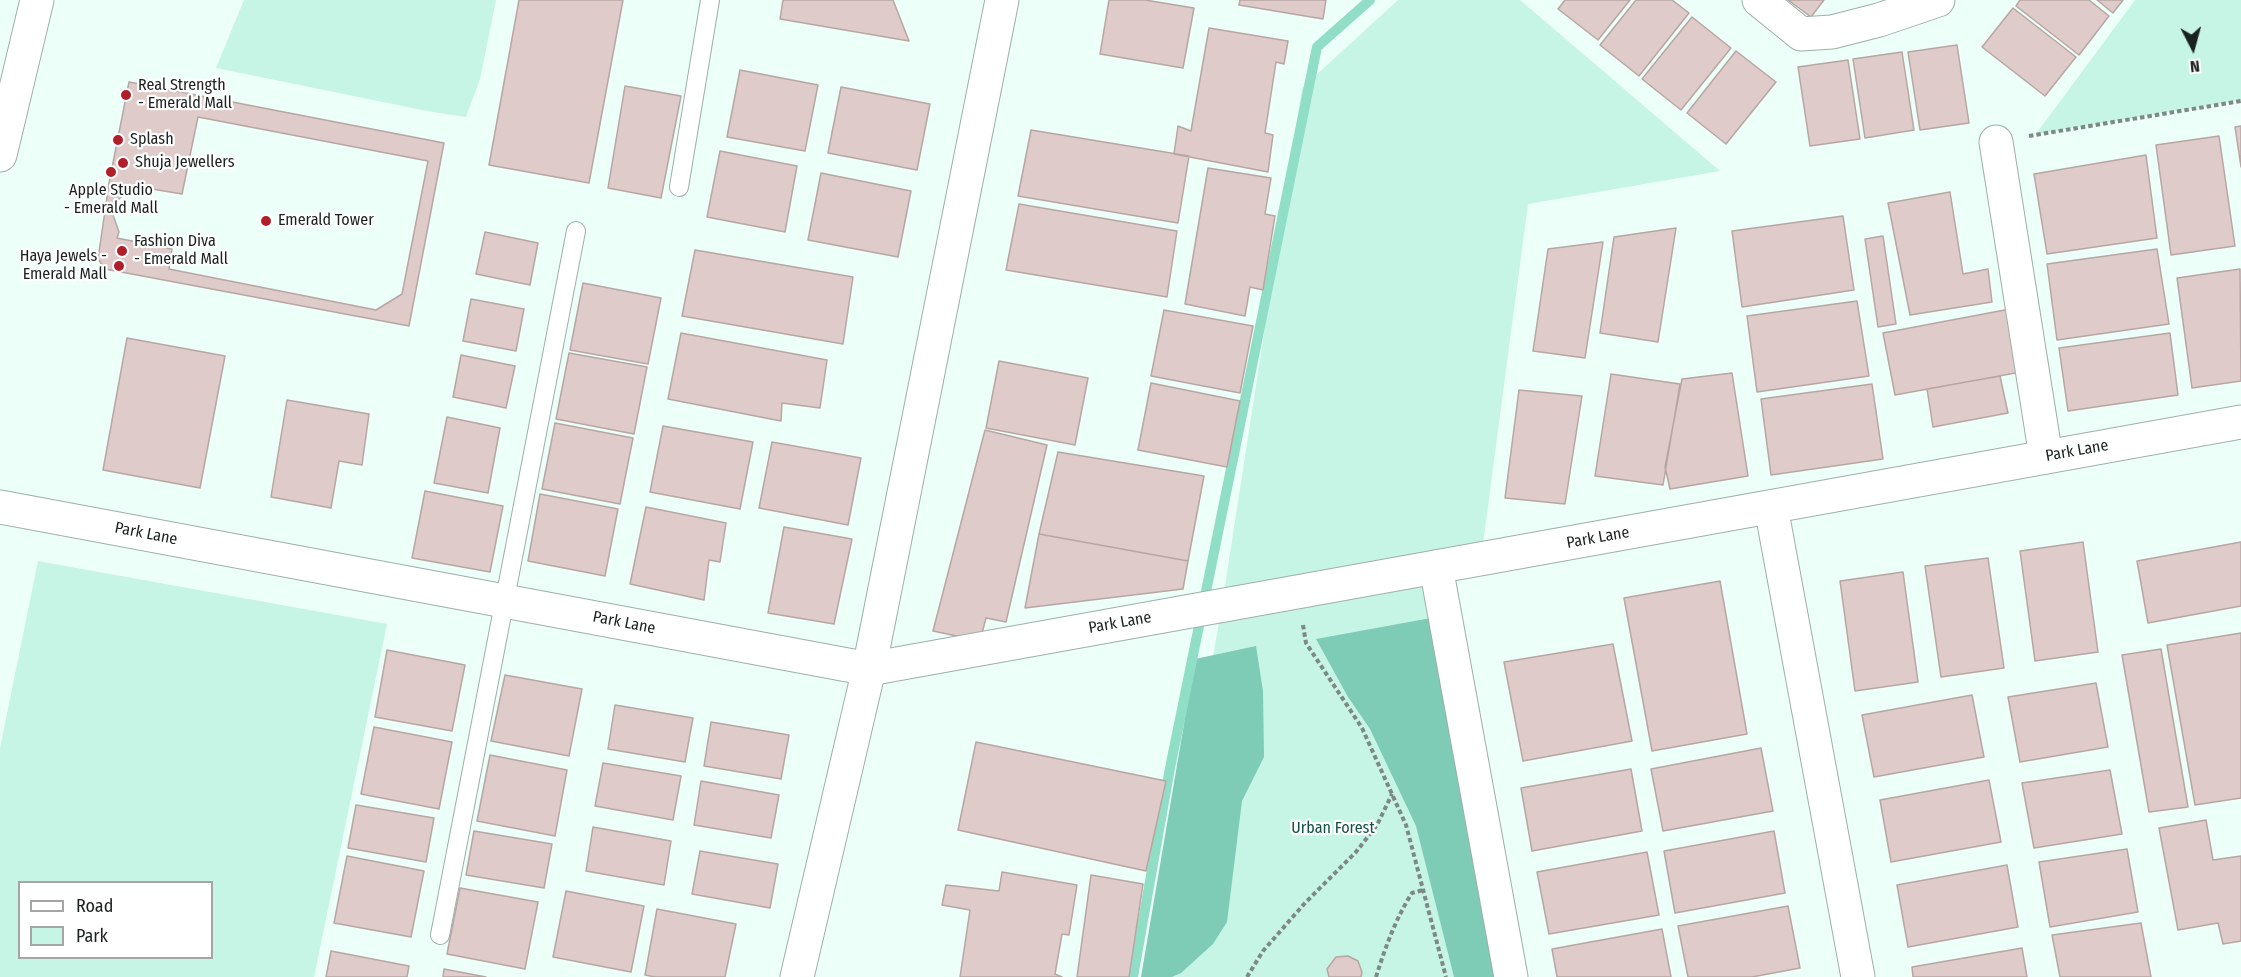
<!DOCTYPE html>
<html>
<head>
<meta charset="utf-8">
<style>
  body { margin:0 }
  #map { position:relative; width:2241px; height:977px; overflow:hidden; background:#ecfff8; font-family:"Fira Sans Condensed",sans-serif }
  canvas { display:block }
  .legend { position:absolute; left:18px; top:881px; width:195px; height:78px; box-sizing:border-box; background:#fff; border:2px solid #a3a6a5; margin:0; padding:8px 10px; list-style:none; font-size:18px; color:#1a211e }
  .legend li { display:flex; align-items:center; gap:12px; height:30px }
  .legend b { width:30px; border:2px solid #a3a6a5 }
  .north { position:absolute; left:2163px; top:18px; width:60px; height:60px; -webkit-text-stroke:4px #fff; paint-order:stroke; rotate:174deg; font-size:16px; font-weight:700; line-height:24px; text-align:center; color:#1a211e }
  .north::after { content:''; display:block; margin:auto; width:21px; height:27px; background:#1a211e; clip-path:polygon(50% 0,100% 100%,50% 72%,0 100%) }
</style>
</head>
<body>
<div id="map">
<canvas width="2241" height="977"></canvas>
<ul class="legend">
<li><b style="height:8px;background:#fff"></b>Road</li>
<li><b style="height:16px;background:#c6f5e5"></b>Park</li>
</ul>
<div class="north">N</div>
</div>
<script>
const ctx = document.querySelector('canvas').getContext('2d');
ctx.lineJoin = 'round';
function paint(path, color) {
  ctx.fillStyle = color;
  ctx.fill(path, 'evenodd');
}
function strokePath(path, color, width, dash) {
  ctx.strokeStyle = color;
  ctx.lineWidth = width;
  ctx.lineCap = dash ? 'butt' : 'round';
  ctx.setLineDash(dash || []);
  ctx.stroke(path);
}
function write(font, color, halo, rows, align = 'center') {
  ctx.font = font + ' "Fira Sans Condensed",sans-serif';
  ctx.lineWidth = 4.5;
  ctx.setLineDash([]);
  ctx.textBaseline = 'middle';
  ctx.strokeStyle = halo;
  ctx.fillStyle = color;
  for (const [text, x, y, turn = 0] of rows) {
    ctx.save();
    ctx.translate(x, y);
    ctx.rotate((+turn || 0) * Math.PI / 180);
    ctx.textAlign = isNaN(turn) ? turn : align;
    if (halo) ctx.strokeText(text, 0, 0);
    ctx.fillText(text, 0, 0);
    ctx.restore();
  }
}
paint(new Path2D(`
  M244,0h252l-16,79 -14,38 -39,-6 -211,-43z
  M1398,0h122l200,171 -192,33 -47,355 -45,8 75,410h-354l65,-372 80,-517z
  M2135,0h106v100l-205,34z
  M38,561l349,63 -73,353h-314v-229zM20,882h192v76h-192z`), '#c6f5e5');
paint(new Path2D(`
  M1431,618l63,359h-40l-38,-151 -46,-97 -22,-32 -32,-58z
  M1256,646l7,45 1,66 -22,44 -15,121 -14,22 -32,29 -9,4h-31l54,-318z`), '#7eccb5');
strokePath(new Path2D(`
  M1133,977l37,-209 147,-721 53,-47`), '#90dec6', 10);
const building = new Path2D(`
  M519,0h104l-34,183 -100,-18z
  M783,0h110l16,41 -129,-22z
  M1109,0h36l49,8 -11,60 -83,-14z
  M1240,0h86l-3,19 -84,-14z
  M1565,0h65l-32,40 -40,-31z
  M1636,0h36l17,13 -50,63 -39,-31z
  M1788,0h36l-13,17z
  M2020,0h69l20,16 -30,39 -63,-49z
  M2097,0h26l-10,13z
  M2013,8l63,49 -31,39 -63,-49z
  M1692,17l39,31 -50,62 -39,-31z
  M1209,28l79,13 -4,23 -8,-2 -11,71 8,2 -5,37 -94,-18 4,-28 13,5z
  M1957,45l12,78 -49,7 -12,-78z
  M1736,51l40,31 -50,62 -39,-31z
  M1902,52l12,78 -49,8 -12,-79z
  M1848,60l12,79 -50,7 -12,-79z
  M740,70l78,15 -13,66 -78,-14z
  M129,82l315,61 -35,183 -304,-57 -7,-10 11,-76z
  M625,86l56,10 -20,102 -53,-10z
  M841,87l89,17 -13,66 -89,-17z
  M198,117l230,44 -26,133 -26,16 -207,-41 3,-20 -55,-11 2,-6 -6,-17 2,-8 3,-7 9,-9 1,-6 54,9z
  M2241,126v41l-6,-40z
  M1031,130l158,26 -11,67 -160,-27z
  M2219,136l16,110 -64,9 -15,-110z
  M720,151l77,15 -12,66 -78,-15z
  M2146,155l11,83 -110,16 -13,-80z
  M1208,168l63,10 -6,36 10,2 -12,74 -13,-3 -5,29 -60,-12z
  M821,173l90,18 -13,66 -90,-17z
  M1950,192l13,82 25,-5 4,33 -82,13 -22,-112z
  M1019,204l158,27 -10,66 -161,-27z
  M1843,216l11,74 -112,17 -10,-76z
  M1676,228l-18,114 -58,-9 14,-96z
  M485,232l53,11 -8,42 -54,-11z
  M1883,236l13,88 -18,3 -13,-88z
  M1603,242l-18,116 -52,-7 15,-102z
  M2157,249l12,75 -112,16 -10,-76z
  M695,250l158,27 -10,67 -161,-28z
  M2240,269l1,112 -49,7 -15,-110z
  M583,283l78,15 -13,66 -78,-14z
  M471,299l53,10 -8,42 -53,-10z
  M1857,301l12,75 -112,16 -10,-76z
  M2010,309l11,63 -126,23 -12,-62z
  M1164,310l89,16 -13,67 -89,-17z
  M681,333l146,27 -7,48 -38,-5 -1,18 -113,-22z
  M2170,333l8,62 -110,16 -9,-63z
  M127,338l98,18 -25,132 -97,-18z
  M569,353l78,14 -13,67 -78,-15z
  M461,355l54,11 -9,42 -53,-11z
  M999,361l89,17 -13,67 -89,-17z
  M1732,373l16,103 -78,13 -5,-22 17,-88z
  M1611,374l69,10 -17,101 -68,-9z
  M2000,376l8,37 -75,14 -6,-38z
  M1151,383l89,18 -13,66 -89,-17z
  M1872,384l11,75 -112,16 -10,-76z
  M1519,390l63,6 -17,108 -60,-6z
  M287,400l82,14 -7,51 -23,-4 -8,47 -60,-11z
  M447,417l53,11 -12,65 -54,-10z
  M555,423l78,15 -13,66 -78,-15z
  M663,426l90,16 -13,67 -90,-17z
  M985,430l62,15 -41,177 -20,-4 -6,23 -47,-10z
  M772,442l89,16 -13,67 -89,-17z
  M1058,452l146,24 -16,85 -149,-27z
  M425,491l78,15 -13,66 -78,-14z
  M540,494l78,15 -13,67 -77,-15z
  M646,507l80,16 -6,39 -11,-2 -5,40 -74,-16z
  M784,527l68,12 -18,85 -66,-11z
  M1039,534l149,27 -5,28 -158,19z
  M2083,542l15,110 -63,9 -15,-110z
  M2241,542v64l-93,17 -11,-62z
  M1988,558l16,110 -63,9 -16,-111z
  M1903,572l15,110 -63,9 -15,-110z
  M1720,581l27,153 -95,17 -28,-153z
  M2241,633v165l-46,7 -28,-160z
  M1613,644l19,97 -109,20 -19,-99z
  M2161,649l27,158 -39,5 -27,-157z
  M387,650l78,15 -13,66 -77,-14z
  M505,675l77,14 -13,67 -78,-15z
  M2096,683l12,64 -88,15 -12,-65z
  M1972,695l12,62 -110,20 -12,-62z
  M615,705l78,13 -8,44 -77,-13z
  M711,722l78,13 -8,44 -77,-13z
  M374,727l78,15 -13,67 -78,-15z
  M976,742l190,39 -20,90 -188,-41z
  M1761,748l12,63 -110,20 -12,-62z
  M490,755l77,15 -12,66 -78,-15z
  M603,763l78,13 -8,44 -78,-14z
  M1631,769l11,62 -110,20 -11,-63z
  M2110,770l12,64 -88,14 -12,-65z
  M1989,780l12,62 -110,20 -11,-62z
  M701,781l78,14 -8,43 -77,-13z
  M356,805l78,13 -8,44 -78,-14z
  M2206,820l7,40 28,-4v85l-18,3 -5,-21 -40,7 -19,-102z
  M593,827l78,14 -7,44 -78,-14z
  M474,831l78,13 -8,44 -78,-13z
  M1774,831l11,62 -110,20 -11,-62z
  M2127,849l11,63 -88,15 -11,-65z
  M700,851l78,13 -8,44 -78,-14z
  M1647,852l12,63 -110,19 -12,-62z
  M347,856l77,15 -13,66 -77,-14z
  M2007,865l11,62 -110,20 -11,-62z
  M1002,872l75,13 -8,50 -7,-1 -7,40 7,3h-102l10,-67 -28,-5 4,-20 53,6z
  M1091,875l52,9 -14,93h-52z
  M460,888l78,14 -13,67 -78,-15z
  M566,891l78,15 -13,66 -78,-15z
  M1788,906l12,62 -48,9h-64l-10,-51z
  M657,909l79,15 -11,53h-70l-10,-2z
  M2141,923l10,54h-91l-8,-42z
  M1662,929l9,48h-114l-5,-28z
  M2022,948l5,29h-114l-1,-10z
  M331,951l78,15 -2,11h-81z
  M1348,956l10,5 4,11 -1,5h-32l-2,-8 9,-12z
  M444,969l42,8h-43z`);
paint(building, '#decbca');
strokePath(building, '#b8a6a4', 1.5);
const service = new Path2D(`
  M679,187l31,-187
  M440,935l136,-704`);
const minor = new Path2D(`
  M1759,0l42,34 31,-2 47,-12 59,-20
  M1996,142l50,315
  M1771,507l87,470
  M1436,567l75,410
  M797,977l72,-308 133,-669`);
const tertiary = new Path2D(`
  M0,507l869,162 1372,-247`);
const primary = new Path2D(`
  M0,155l37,-155`);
strokePath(service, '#9eafa9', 20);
strokePath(minor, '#9eafa9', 35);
strokePath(tertiary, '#9eafa9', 35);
strokePath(primary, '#9eafa9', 35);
strokePath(new Path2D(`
  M2029,136l212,-35
  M1303,625l3,18 56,85 44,97 40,152
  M1247,977l16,-26 42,-48 51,-51 21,-27 15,-31
  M1376,977c9,-29 20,-59 36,-84l11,-3`), '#7d8984', 4, [4.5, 3]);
strokePath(service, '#fff', 18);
strokePath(minor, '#fff', 33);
strokePath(tertiary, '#fff', 33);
strokePath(primary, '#fff', 33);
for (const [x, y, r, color] of [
  [126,95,6,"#b01e29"],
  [118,140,6,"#b01e29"],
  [123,163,6,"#b01e29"],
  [111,172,6,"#b01e29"],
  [266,221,6,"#b01e29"],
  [122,251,6,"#b01e29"],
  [119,266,6,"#b01e29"]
]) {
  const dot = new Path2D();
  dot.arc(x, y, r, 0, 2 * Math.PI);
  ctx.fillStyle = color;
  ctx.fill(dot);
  strokePath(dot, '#fff', 2);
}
write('16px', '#1a211e', '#fff', [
  ["Real Strength",138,86],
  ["- Emerald Mall",138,104],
  ["Splash",130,140],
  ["Shuja Jewellers",135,163],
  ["Apple Studio",111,191,"center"],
  ["- Emerald Mall",111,209,"center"],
  ["Emerald Tower",278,221],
  ["Fashion Diva",134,242],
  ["- Emerald Mall",134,260],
  ["Haya Jewels -",107,257,"right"],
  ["Emerald Mall",107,275,"right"]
], 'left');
write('16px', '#1a211e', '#fff', [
  ["Park Lane",2077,451,-10],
  ["Park Lane",146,534,11],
  ["Park Lane",1598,538,-10],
  ["Park Lane",624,623,11],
  ["Park Lane",1120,623,-10]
]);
write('16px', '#115243', '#fff', [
  ["Urban Forest",1333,829]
]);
</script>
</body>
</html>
